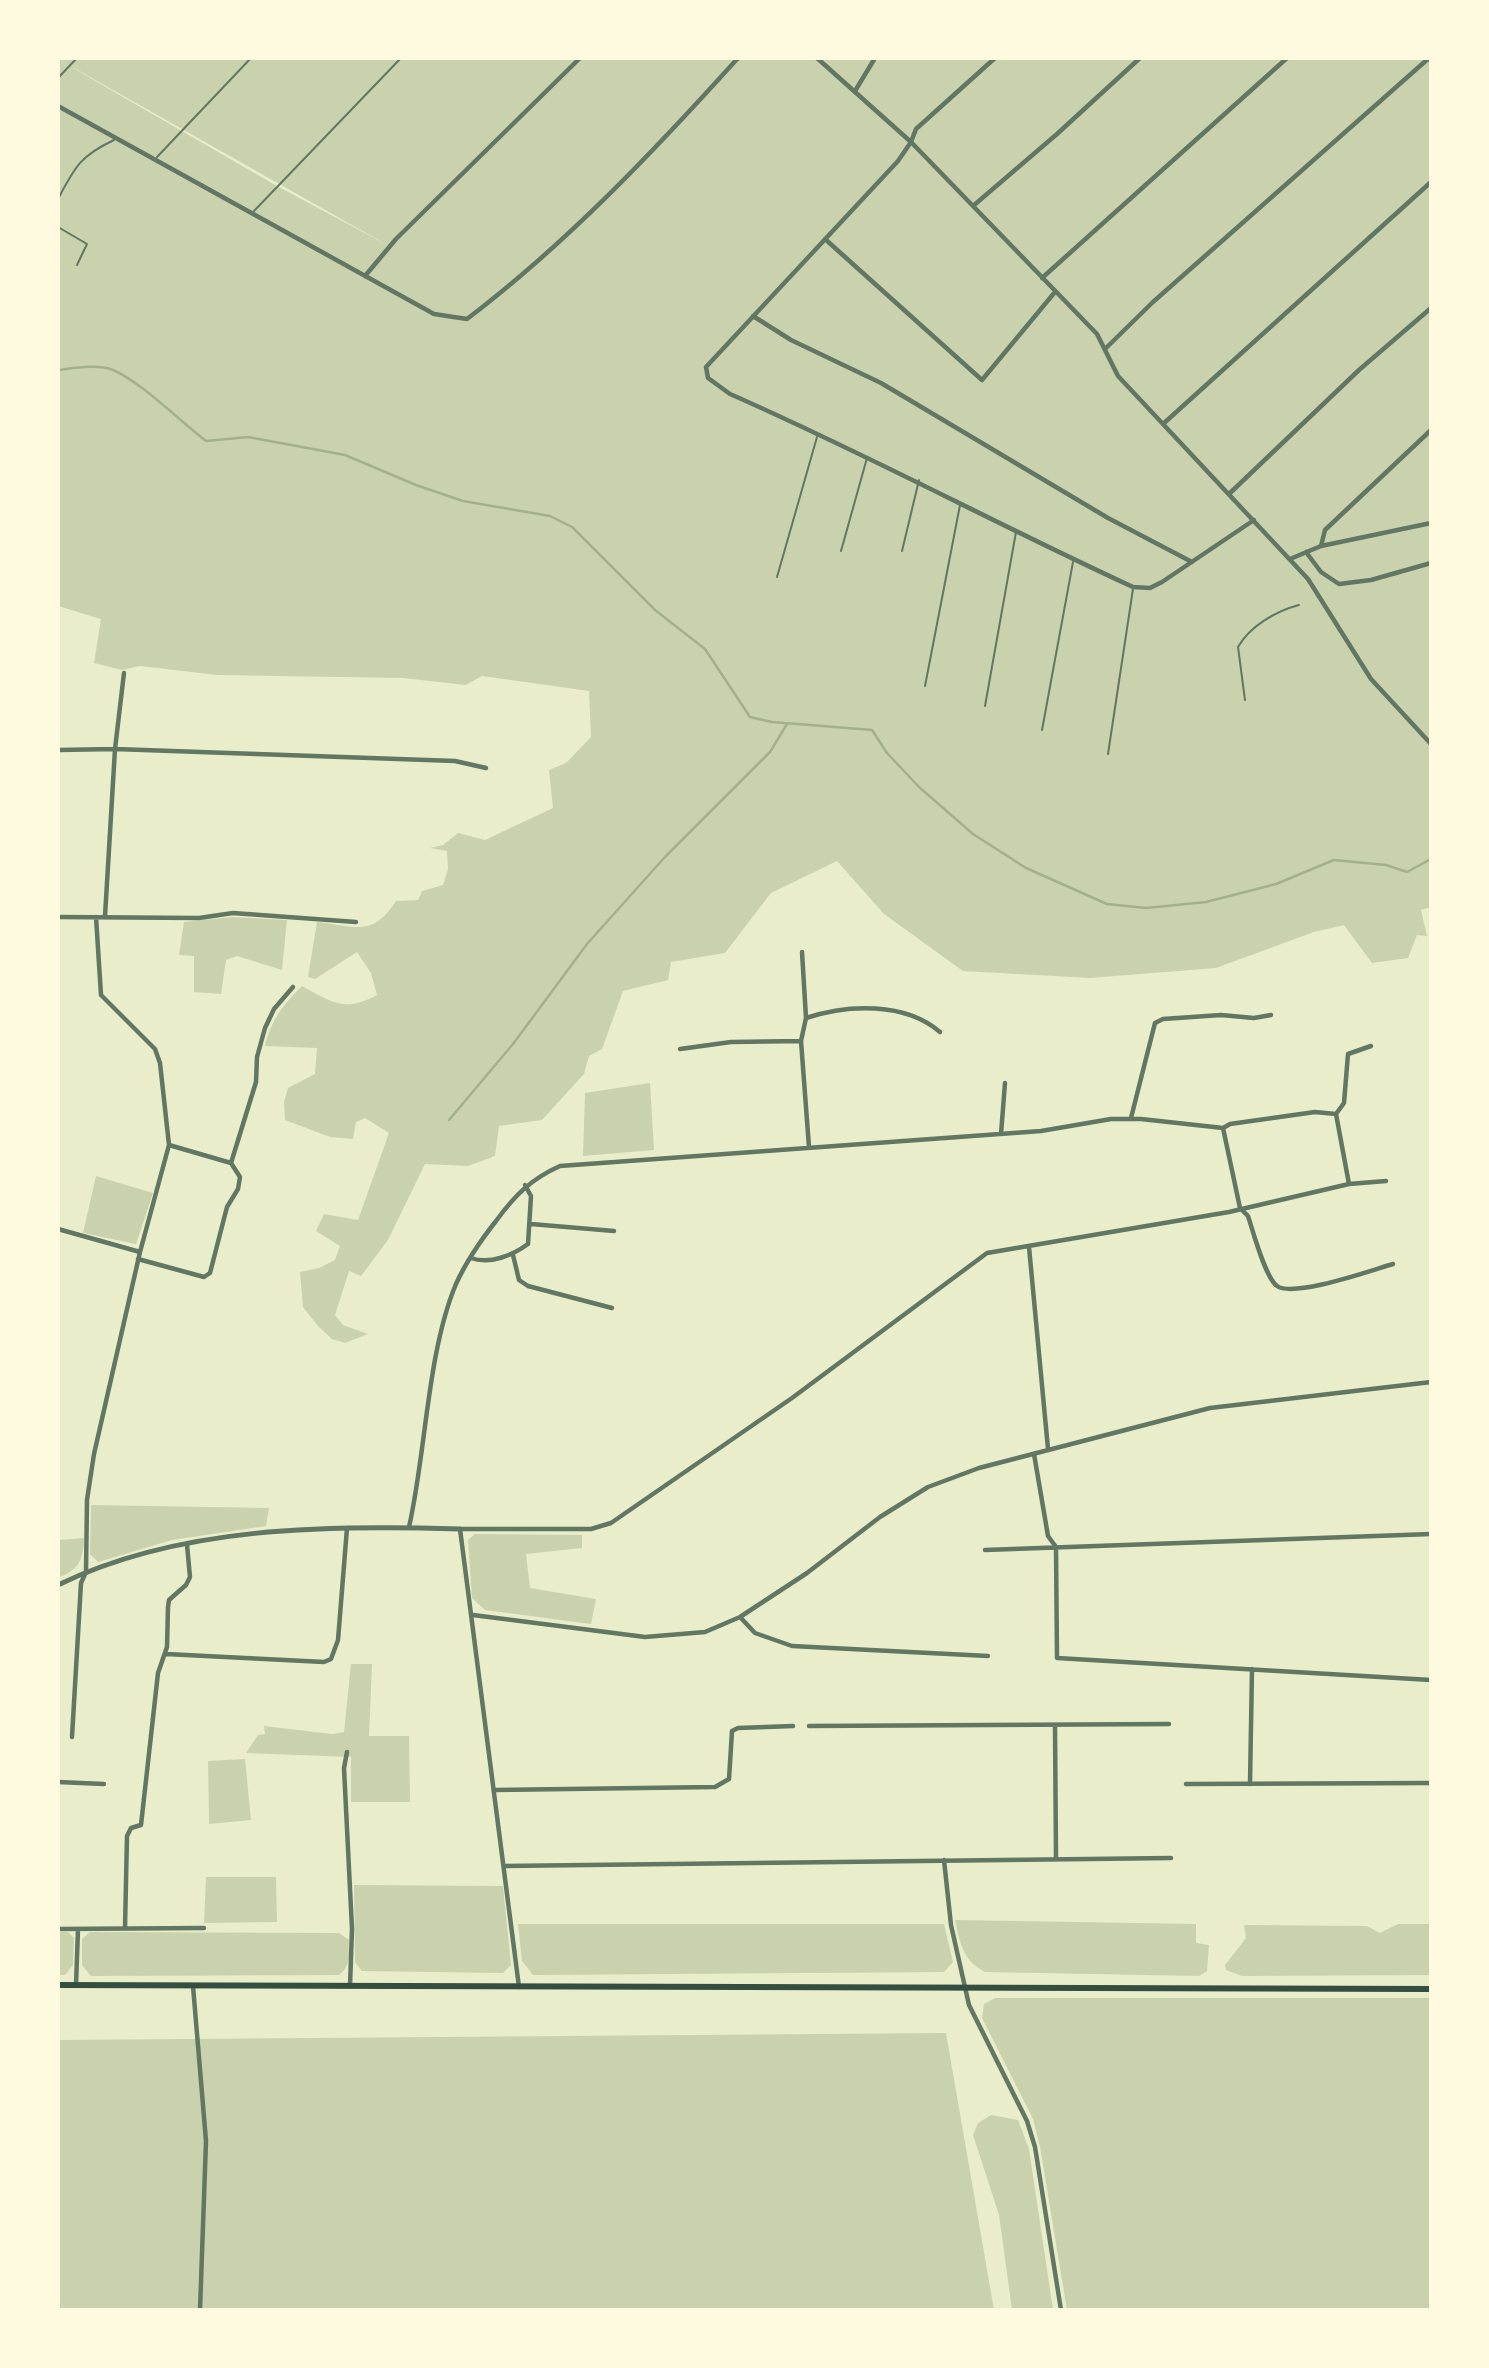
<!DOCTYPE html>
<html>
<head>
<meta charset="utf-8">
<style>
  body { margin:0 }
  #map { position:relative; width:1489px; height:2368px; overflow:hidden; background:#e9edc9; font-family:"Source Sans 3",sans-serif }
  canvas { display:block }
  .frame { position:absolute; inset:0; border:60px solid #fefae0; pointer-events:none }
</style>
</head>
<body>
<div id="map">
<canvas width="1489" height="2368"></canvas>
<div class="frame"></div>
</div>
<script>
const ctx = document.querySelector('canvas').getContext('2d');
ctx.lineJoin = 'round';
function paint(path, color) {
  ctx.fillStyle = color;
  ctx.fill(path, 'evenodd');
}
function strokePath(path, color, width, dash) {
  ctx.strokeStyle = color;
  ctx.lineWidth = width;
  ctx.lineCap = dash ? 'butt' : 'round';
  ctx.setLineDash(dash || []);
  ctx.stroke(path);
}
paint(new Path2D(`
  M58,58h1373v849l-10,3 6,26 -10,-1 -9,23 -36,5 -28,-38 -30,7 -98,36 -126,10 -127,-7 -79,-57 -47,-53 -66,32 -46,60 -54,9 -3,18 -45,11 -21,58 -13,7 -5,18 -42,46 -43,6 -4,30 -27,10 -43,-2 -37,76 -27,36 -12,-5 -14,44 8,10 25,9 -23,9 -13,-4 -14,-13 -15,-19 -3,-35 19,-4 16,-8 5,-14 -24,-15 8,-17 34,6 31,-87 -24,-15 -9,4 -3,17 -23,-2 -45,-17 -1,-18 4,-14 27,-14 2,-26 -52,-2c6,-26 18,-41 37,-60 30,16 42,27 75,9l-6,-22 -14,-21 -42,27 -7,-2 9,-55c38,4 55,16 79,-21l22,-1 4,-9 21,-6 5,-16 -1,-18 -17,-3 13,-3 15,-12 27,7 68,-32 -4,-38 17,-7 25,-26 -2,-46 -107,-15 -16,9 -63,-7 -186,-3 -77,-9 -18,4 -28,-7 7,-44 -43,-13zM73,68h1l315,178 -112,-60z
  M233,917l54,3 -5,50 -45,-14 -11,4 -5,34 -27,-2v-36l-15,-1 5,-33z
  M650,1083l4,67 -71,6 2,-63z
  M96,1176l57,17 -17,51 -53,-11z
  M91,1505l178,3 -3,18 -94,14 -74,22 -8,-8z
  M475,1534l107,1v13l-56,6 4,34 66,11 -5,25 -106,-14 -13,-12 -4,-58z
  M84,1538c-1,23 -5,31 -26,40v-38z
  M351,1664h21l-3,72h40l1,66h-59v-45l-105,-4 12,-18 7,-1 -1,-8 68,8 12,-2z
  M245,1759l6,61 -42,4 -1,-63z
  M206,1877h70l1,45 -73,1z
  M354,1885l149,1 8,79 -8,8 -141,-2 -7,-9z
  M955,1920l241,4v19l13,2 -2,26 -8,5 -214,-4c-22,-11 -25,-29 -30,-52z
  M518,1924h426l9,38 -9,10 -411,3 -11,-14z
  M1398,1924h33v51l-189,1 -16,-6 -1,-5 21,-27 -2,-13 123,1 13,7z
  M58,1932h10l6,6 -1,27 -8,10h-7z
  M90,1932l249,1 10,7c-1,14 3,25 -10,35l-248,1 -9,-11v-26z
  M995,1998h436v312h-364l-27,-163 -7,-28 -51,-101 2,-14z
  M946,2033l48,277h-936v-270z
  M991,2115l27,5 11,29 24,161h-41l-13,-95 -26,-80 5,-12z`), '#cad2ad');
strokePath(new Path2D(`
  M58,370c17,-2 39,-6 55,0 28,12 67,51 93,71l42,-4 97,18 71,30 47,16 87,15 22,11 83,83 50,39 45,68 22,5 100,8 15,23 32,34 54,47 53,34 81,36 39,4 60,-6 70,-18 58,-24 52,5 21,7 24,-13
  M449,1120l64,-76 74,-100 77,-86 106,-106 17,-28`), '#a3b18a', 2.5);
strokePath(new Path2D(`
  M58,78l19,-20
  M157,157l94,-99
  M58,199c17,-32 22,-43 56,-59
  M254,211l147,-153
  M58,227l29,17 -10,21
  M841,551l26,-93
  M902,551l17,-71
  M777,577l40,-140
  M925,686l35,-181
  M1245,700l-7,-53c12,-21 38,-36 61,-42
  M985,706l31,-174
  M1042,730l31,-168
  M1108,754l25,-165`), '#617663', 2);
strokePath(new Path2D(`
  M817,58l94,84 186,192 21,42 190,203 63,100 60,65
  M995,58l-79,71 -5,13 -13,19 -192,206 2,11 22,16c137,60 268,131 403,193l17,1 12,-6 92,-62
  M855,91l20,-33
  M58,106l376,208 33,5c100,-76 187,-168 271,-261
  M973,206l84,-72 83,-76
  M825,239l157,141 73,-88
  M365,276l31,-37 184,-181
  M1042,278l245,-220
  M753,316l38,24 90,43 227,135 84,44
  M1105,349l48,-47 276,-244
  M1163,424l268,-242
  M1229,494l130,-124 72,-62
  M1321,546l4,-16 106,-100
  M1306,552l15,20 18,12 32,-4 60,-17
  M1290,559l31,-13 110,-23
  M58,750l57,-1 340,12 31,7
  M105,916l10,-167 9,-76
  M58,917l141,1 34,-5 123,9
  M802,952l4,66 -5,23 8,106
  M806,1018c42,-14 99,-16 134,14
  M680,1049l51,-7 70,-1
  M1131,1118l24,-95 8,-4 58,-4 33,3 17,-3
  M1223,1128l17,80
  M1001,1134l4,-51
  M231,1163l25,-81 1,-25 8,-29 9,-19 19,-22
  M1349,1184l-13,-70 8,-11 4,-49 23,-8
  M1241,1209l7,7c5,15 17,61 29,70 17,12 95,-16 116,-22
  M531,1224l83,7
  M58,1229l82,23
  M1029,1247l19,202
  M513,1255l6,25 9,6 84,22
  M471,1258c19,7 42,-3 57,-14l3,-48 -6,-11
  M138,1259l66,18 6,-4 17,-66 11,-18 2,-12 -9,-14 -62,-18
  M1034,1454l14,82 8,11 1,111 374,22
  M409,1527c17,-74 18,-174 47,-243 10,-22 25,-44 40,-63 19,-26 35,-42 64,-55l481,-35 70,-12h30l82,9 7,-4 85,-12 21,2
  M985,1550l446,-16
  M473,1615l172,22 60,-5 35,-15 67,-44 73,-56 48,-30 51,-19 231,-60 221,-26
  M740,1617l15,16 37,13 196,10
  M166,1654l158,8 7,-3 7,-19 9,-112
  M809,1726l360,-2
  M1055,1726l1,132
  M72,1737l9,-154 5,-11 1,-72 7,-46 46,-202 29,-107 -9,-82 -5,-14 -54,-54 -5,-78
  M347,1752l-3,16 8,161 -2,57
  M58,1782l46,2
  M1186,1784l245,-1
  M1250,1784l2,-115
  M495,1790l220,-3 14,-8 3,-48 6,-3 55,-2
  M944,1860l7,65 18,80 58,116 8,26 26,163
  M504,1866l667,-8
  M125,1928l2,-92 4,-8 10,-3 17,-152 9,-26 1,-40 1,-7 17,-15 4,-8 -3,-32
  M58,1929l146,-1
  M76,1985l2,-56
  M193,1986l13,155 -6,169
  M519,1987l-59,-458h131l20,-6 181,-125 195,-145 242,-41 120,-28 37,-3`), '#617663', 4.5);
strokePath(new Path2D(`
  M58,1585c121,-59 269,-60 402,-56`), '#617663', 5);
strokePath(new Path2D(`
  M58,1985l1373,4`), '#344e41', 6);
</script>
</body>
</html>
